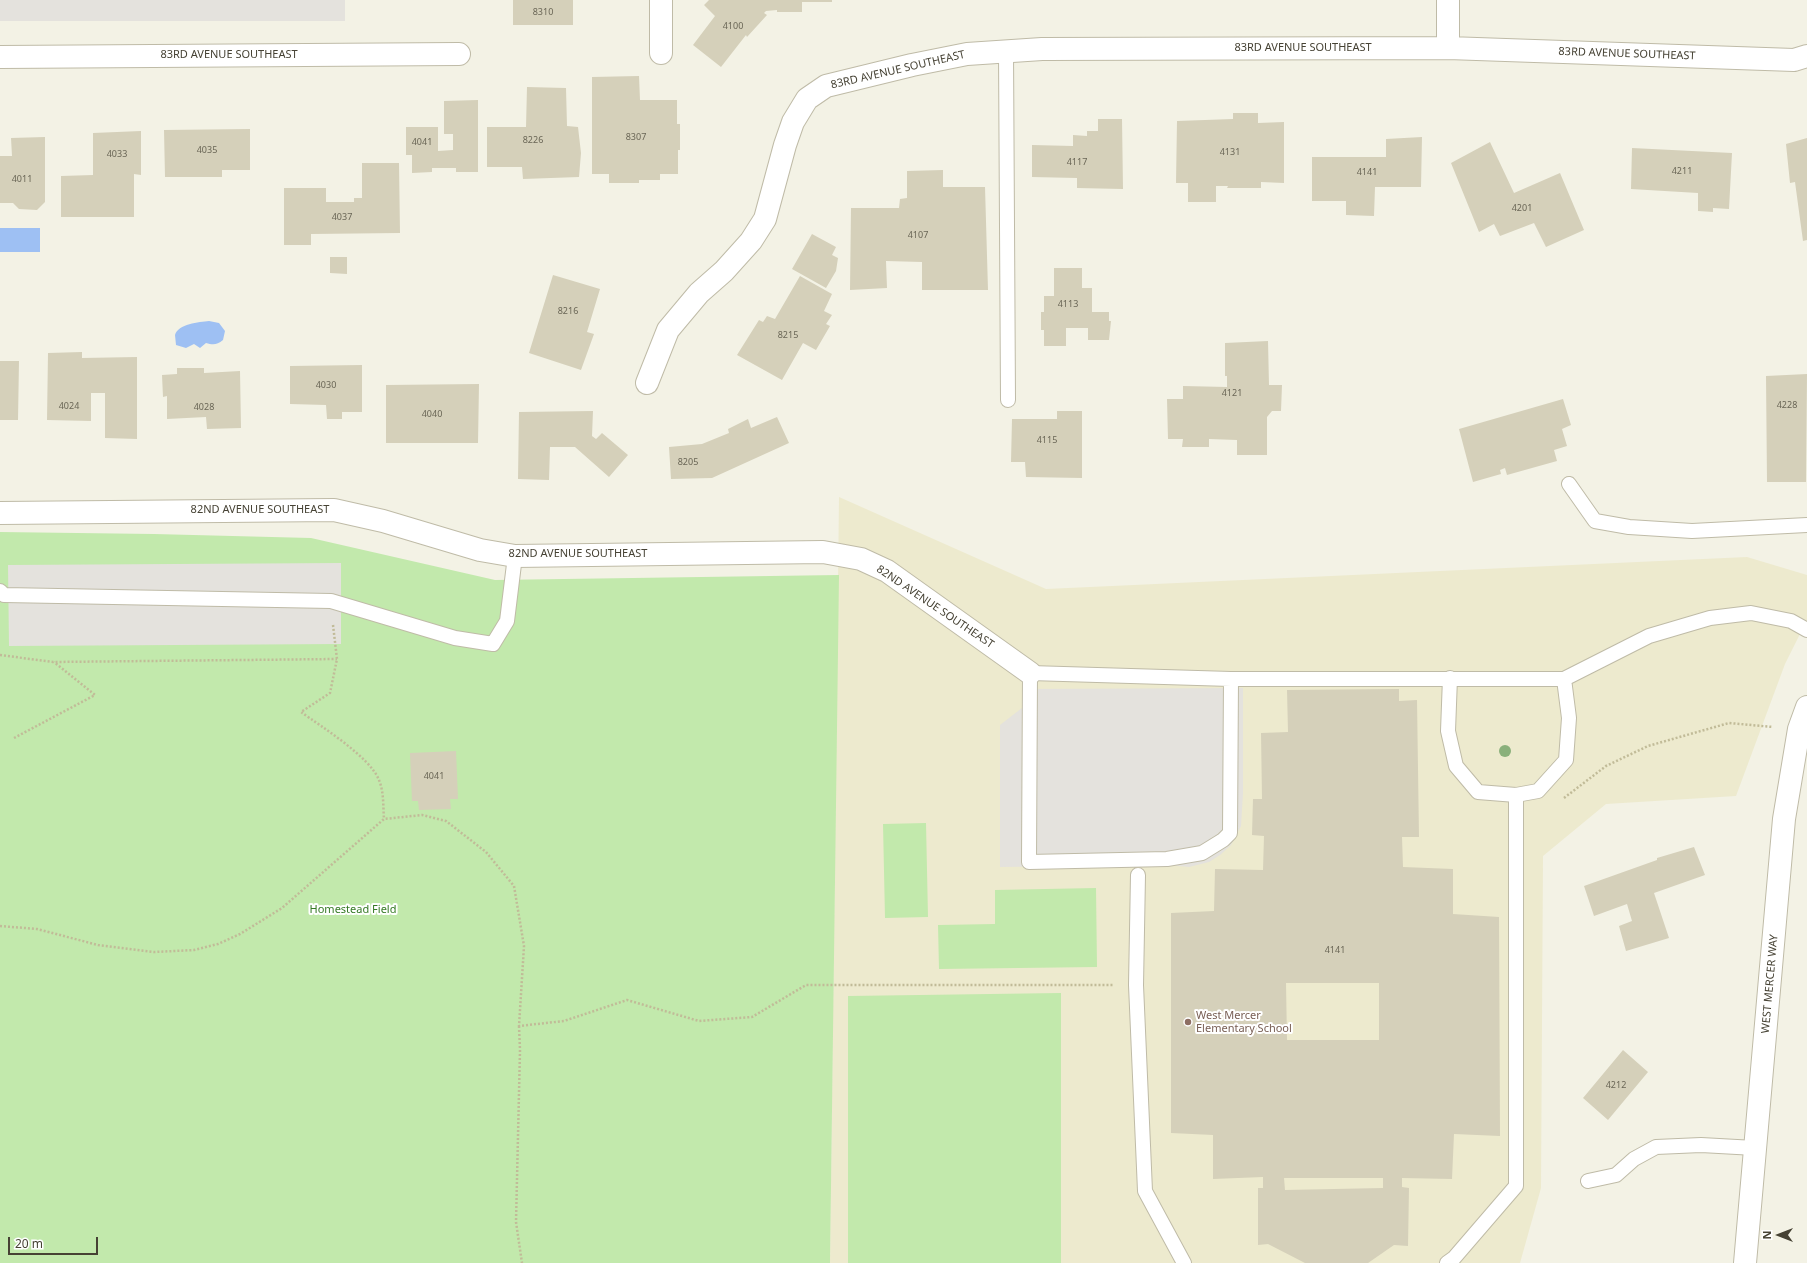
<!DOCTYPE html>
<html>
<head>
<meta charset="utf-8">
<style>
  body { margin:0 }
  #map { position:relative; width:1807px; height:1263px; overflow:hidden; background:#f3f2e5; font-family:"Noto Sans",sans-serif }
  canvas { display:block }
  .north { position:absolute; left:1759px; top:1215px; width:40px; height:40px; -webkit-text-stroke:3px #fff; paint-order:stroke; rotate:270deg; font-size:11px; font-weight:700; line-height:16px; text-align:center; color:#464234 }
  .north::after { content:''; display:block; margin:auto; width:14px; height:18px; background:#464234; clip-path:polygon(50% 0,100% 100%,50% 72%,0 100%) }
  .scale { position:absolute; left:8px; top:1237px; width:90px; height:18px; box-sizing:border-box; border:2px solid #464234; border-top:0; padding-left:5px; font-size:12px; line-height:14px; white-space:nowrap; color:#464234; -webkit-text-stroke:3px #fff; paint-order:stroke }
</style>
</head>
<body>
<div id="map">
<canvas width="1807" height="1263"></canvas>
<div class="north">N</div>
<div class="scale">20 m</div>
</div>
<script>
const ctx = document.querySelector('canvas').getContext('2d');
ctx.lineJoin = 'round';
function paint(path, color) {
  ctx.fillStyle = color;
  ctx.fill(path, 'evenodd');
}
function strokePath(path, color, width, dash) {
  ctx.strokeStyle = color;
  ctx.lineWidth = width;
  ctx.lineCap = dash ? 'butt' : 'round';
  ctx.setLineDash(dash || []);
  ctx.stroke(path);
}
function write(font, color, halo, rows, align = 'center') {
  ctx.font = font + ' "Noto Sans",sans-serif';
  ctx.lineWidth = 4;
  ctx.setLineDash([]);
  ctx.textBaseline = 'middle';
  ctx.strokeStyle = halo;
  ctx.fillStyle = color;
  for (const [text, x, y, turn = 0] of rows) {
    ctx.save();
    ctx.translate(x, y);
    ctx.rotate((+turn || 0) * Math.PI / 180);
    ctx.textAlign = isNaN(turn) ? turn : align;
    if (halo) ctx.strokeText(text, 0, 0);
    ctx.fillText(text, 0, 0);
    ctx.restore();
  }
}
paint(new Path2D(`
  M839,497l207,92 701,-32 60,18v45l-22,44 -49,132 -130,8 -63,52 -2,332 -21,75h-690z`), '#edeace');
paint(new Path2D(`
  M0,532l154,2 157,4 184,42 344,-5 -9,688h-830z
  M926,823l2,94 -43,1 -2,-94z
  M1096,888l1,79 -158,2 -1,-44 57,-1v-34z
  M1061,993v270h-213v-267z`), '#c2e9ac');
paint(new Path2D(`
  M0,0h345v21h-345z
  M341,563v81l-332,2 -1,-81z
  M1243,688v105l-2,33 -10,19 -11,10 -11,7 -20,5 -20,-2 -169,2v-142l22,-17v-19z`), '#e4e2dd');
paint(new Path2D(`
  M0,228h40v24h-40z
  M209,321l10,2 6,8 -2,9c-6,5 -10,5 -17,3l-6,5 -6,-4 -8,4 -10,-3 -1,-10c3,-11 24,-13 34,-14z`), '#9ec0f3');
paint(new Path2D(`
  M513,0h60v25h-60z
  M709,0h123v2h-30v10h-25v-2l-11,1 -2,2 3,2 -20,22 -1,-2 -25,32 -28,-22 22,-29 -11,-11z
  M639,76l1,24h37v24h3v26h-2v24h-18v6h-21v3h-30v-9h-17v-97z
  M527,87l39,1 1,38 11,1 3,26 -2,24 -56,2 -1,-12h-35v-40h39z
  M478,100v72h-22v-4h-24v4l-20,1v-18h-6v-28h32v24l15,-1v-16h-9v-33z
  M1233,113h25v10l26,-1v61l-23,-1v6h-34l1,-2h-12v16h-28v-19h-12l1,-62 56,-2z
  M1098,119h24l1,70 -46,-1v-10l-45,-1v-32l41,1v-11l14,1v-5h11z
  M250,129v41h-28v7h-57l-1,-47z
  M141,131v44l-7,-1v43h-73v-41l32,-1v-42z
  M45,137v65l-8,8 -18,-1 -6,-6h-13v-47h12l-1,-18z
  M1422,137l-1,50h-46l-1,29 -28,-1v-14h-34v-44h74v-18z
  M1807,138v102l-4,1 -8,-59 -5,1 -4,-39z
  M1490,142l24,51 46,-20 24,57 -38,17 -12,-24 -34,13 -6,-12 -15,8 -28,-69z
  M1632,148l100,5 -3,56 -16,-1v4l-15,-1v-18l-67,-4z
  M362,163h37l1,70 -89,1v11h-27v-57h42v14h28v-4h8z
  M943,170v17h42l3,103h-66v-28l-36,-1 1,27 -37,2 1,-82h48l1,-9 7,-1v-27z
  M812,234l24,13 -4,8 6,3 -2,13 -10,17 -34,-19z
  M330,257h17v17l-17,-1z
  M1054,268h28v20h10v24h17v9h2l-2,19h-21v-12h-22v18h-22v-16h-3v-18h3v-16h10z
  M553,275l47,14 -13,43 7,2 -13,36 -52,-17z
  M800,276l32,18 -8,17 8,4 -6,9 4,2 -14,24 -13,-7 -21,37 -45,-25 22,-35 4,2 4,-6 8,3z
  M1268,341l1,44h13l-1,26h-9l-5,6v38h-30v-15l-28,-1v8h-27l1,-8h-15l-1,-40h16v-13l44,1v-11h-2v-33z
  M82,352v6l55,-1v82l-32,-1v-45h-14v28l-44,-1 1,-67z
  M0,361h19l-1,59h-18z
  M362,365v47h-20v7h-15l-1,-14 -36,-1v-38z
  M177,368h27v5l36,-2 1,57 -34,1 -1,-12 -39,2v-23l-4,1 -1,-22 15,-1z
  M1807,374l-1,108h-39l-1,-106z
  M479,384l-1,59h-92v-58z
  M1563,399l8,26 -9,4 5,17 -13,4 3,11 -50,14 -2,-7 -5,2 1,4 -28,8 -14,-53z
  M593,411l-1,25 4,3 6,-6 26,22 -19,22 -34,-30h-25l-1,33 -31,-1 1,-67z
  M1057,411h25v67l-56,-1 -1,-15h-14l1,-43h45z
  M777,417l12,26 -77,35 -41,1 -2,-32 33,-3 27,-11 -1,-4 20,-10 3,9z
  M1399,689v12l18,-1 2,137h-17l1,30 50,2v45l46,3 1,219 -46,-2 -2,45 -50,-1v9l7,1 -1,58 -14,-1 -26,18h-63l-37,-19 -10,1v-57h5v-11l-50,2v-44l-42,-2v-220l43,-2 1,-42 48,1 1,-34 -12,-1 1,-36h9l-1,-66 27,-1 -1,-42zM1286,983h93v57h-92zM1284,1178h99v10l-98,2z
  M456,751l2,48h-8l1,10 -32,1 -1,-9h-6l-2,-48z
  M1694,847l11,28 -51,18 15,45 -43,13 -7,-25 13,-5 -5,-17 -33,12 -10,-30 73,-26v-2z
  M1623,1050l25,22 -40,48 -25,-22z`), '#d5d0ba');
const service = new Path2D(`
  M1006,51l2,349
  M1569,484l26,37 34,6 63,4 115,-6
  M0,591l4,4 327,6 124,37 38,6 14,-23 8,-65
  M1450,678l-2,53 8,35 22,26 38,3 22,-4 28,-31 3,-42 -5,-39
  M1231,679l-1,154 -7,7 -21,13 -35,6 -138,3 1,-189 201,6h333l85,-43 61,-18 41,-5 40,8 16,9
  M1138,875l-2,110 9,206 39,72
  M1588,1181l28,-6 18,-16 22,-12 45,-2 54,3
  M1447,1263l7,-5 62,-72v-391`);
const minor = new Path2D(`
  M661,0v53
  M1448,0v48
  M0,57l459,-3
  M647,383l21,-53 31,-37 25,-22 27,-30 14,-22 20,-74 8,-23 14,-23 19,-13 86,-21 55,-11 75,-5 406,-1 346,12 13,-4
  M0,513l334,-3 49,11 97,29 35,6 308,-4 38,7 26,12 143,102`);
const tertiary = new Path2D(`
  M1745,1263l39,-444 15,-90 8,-22`);
strokePath(service, '#bfbba7', 16);
strokePath(minor, '#bfbba7', 24);
strokePath(tertiary, '#bfbba7', 24);
strokePath(new Path2D(`
  M333,625l4,34 -7,34 -29,19c21,15 69,45 78,68 5,12 4,26 5,39
  M0,655l53,7 284,-3
  M14,738l81,-43 -41,-33
  M1564,798l42,-32 42,-20 81,-23 44,4
  M0,926l37,3 61,16 56,7 40,-2 24,-6 22,-10 42,-26 102,-89 38,-4 24,6 40,31 28,34 10,60 -5,80 45,-5 63,-21 72,21 53,-4 54,-32h307
  M519,1026l1,24 -4,172 6,41`), '#c1bb98', 2.5, [2, 2]);
strokePath(service, '#fff', 14);
strokePath(minor, '#fff', 22);
strokePath(tertiary, '#fff', 22);
ctx.fillStyle = '#8ab07b';
for (const [x, y] of [
  [1505,751]
]) {
  ctx.beginPath();
  ctx.arc(x, y, 6, 0, 2 * Math.PI);
  ctx.fill();
}
for (const [x, y, r, color] of [
  [1188,1022,4,"#8d6e63"]
]) {
  const dot = new Path2D();
  dot.arc(x, y, r, 0, 2 * Math.PI);
  ctx.fillStyle = color;
  ctx.fill(dot);
  strokePath(dot, '#fff', 1.5);
}
write('9px', '#6a6656', null, [
  ["8310",543,12],
  ["4100",733,26],
  ["8307",636,137],
  ["8226",533,140],
  ["4041",422,142],
  ["4035",207,150],
  ["4131",1230,152],
  ["4033",117,154],
  ["4117",1077,162],
  ["4211",1682,171],
  ["4141",1367,172],
  ["4011",22,179],
  ["4201",1522,208],
  ["4037",342,217],
  ["4107",918,235],
  ["4113",1068,304],
  ["8216",568,311],
  ["8215",788,335],
  ["4030",326,385],
  ["4121",1232,393],
  ["4228",1787,405],
  ["4024",69,406],
  ["4028",204,407],
  ["4040",432,414],
  ["4115",1047,440],
  ["8205",688,462],
  ["4041",434,776],
  ["4141",1335,950],
  ["4212",1616,1085]
]);
write('11px', '#464234', '#fff', [
  ["83RD AVENUE SOUTHEAST",1303,48],
  ["83RD AVENUE SOUTHEAST",1627,54,2],
  ["83RD AVENUE SOUTHEAST",229,55],
  ["83RD AVENUE SOUTHEAST",898,70,-13],
  ["82ND AVENUE SOUTHEAST",260,510],
  ["82ND AVENUE SOUTHEAST",578,554],
  ["82ND AVENUE SOUTHEAST",935,607,34],
  ["WEST MERCER WAY",1770,984,-85]
]);
write('11px', '#357a25', '#fff', [
  ["Homestead Field",353,910]
]);
write('11px', '#785e54', '#fff', [
  ["West Mercer",1196,1016],
  ["Elementary School",1196,1029]
], 'left');
</script>
</body>
</html>
